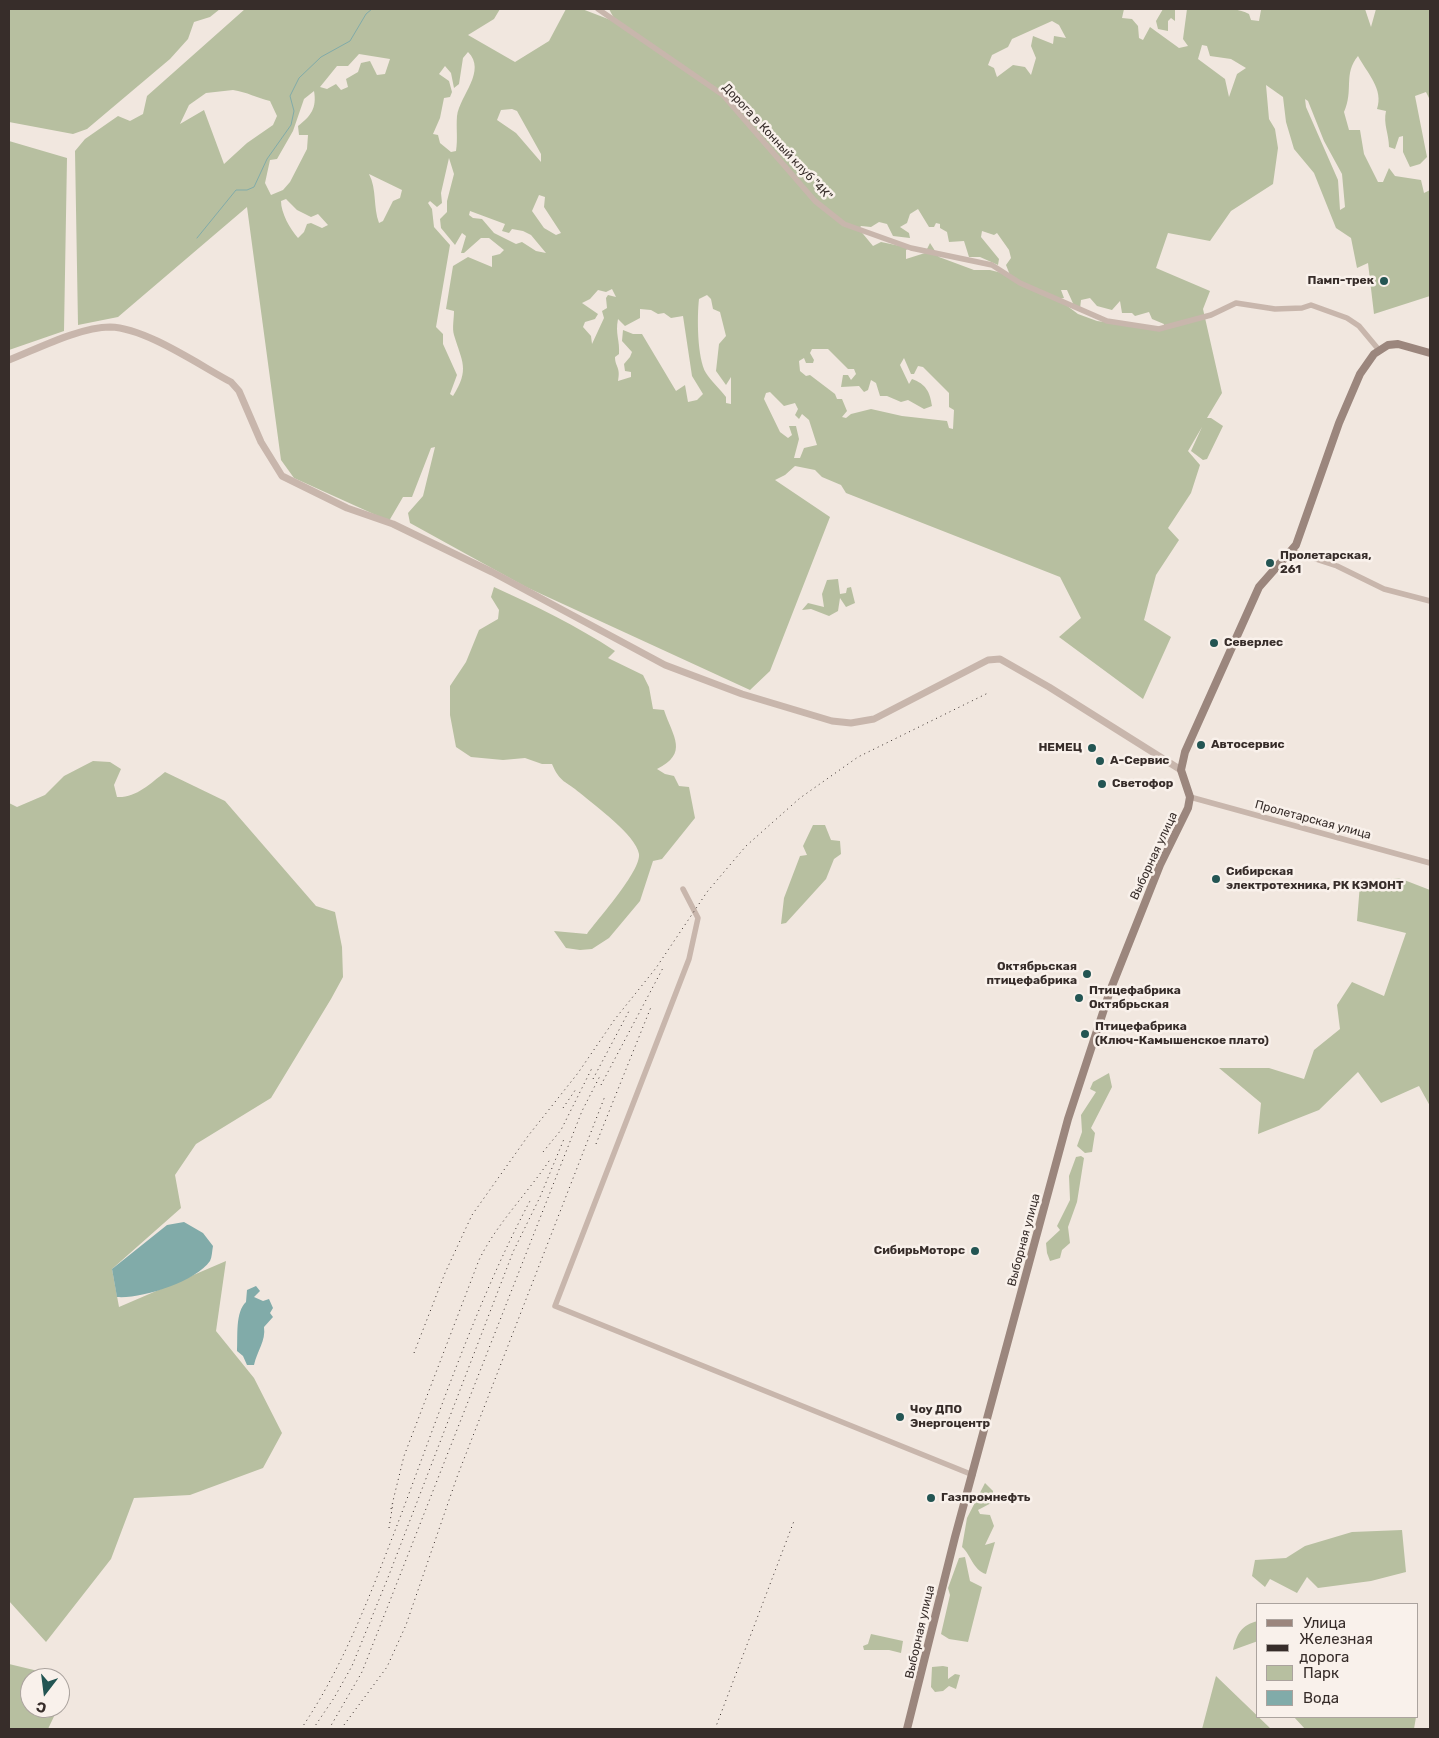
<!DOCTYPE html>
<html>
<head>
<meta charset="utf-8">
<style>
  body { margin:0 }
  #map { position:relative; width:1439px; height:1738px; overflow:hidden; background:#f1e7df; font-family:Rubik,sans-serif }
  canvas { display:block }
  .frame { position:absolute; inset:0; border:10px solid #372d2a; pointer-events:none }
  .legend { position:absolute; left:1256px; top:1603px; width:162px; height:115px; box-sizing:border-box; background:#f9f1eb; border:1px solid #aba39e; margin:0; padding:6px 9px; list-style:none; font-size:15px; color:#372d2a }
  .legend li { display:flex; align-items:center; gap:10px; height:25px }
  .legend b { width:25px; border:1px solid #aba39e }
  .north { position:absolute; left:20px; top:1668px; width:50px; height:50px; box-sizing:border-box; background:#f9f1eb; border:1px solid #aba39e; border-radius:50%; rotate:195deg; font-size:14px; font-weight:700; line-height:20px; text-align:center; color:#372d2a }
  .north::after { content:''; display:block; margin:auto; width:18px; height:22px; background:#235553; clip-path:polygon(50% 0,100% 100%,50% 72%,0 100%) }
</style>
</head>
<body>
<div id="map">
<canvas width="1439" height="1738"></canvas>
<div class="frame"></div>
<ul class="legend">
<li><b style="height:6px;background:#9b867d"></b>Улица</li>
<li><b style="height:6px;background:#372d2a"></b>Железная дорога</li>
<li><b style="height:14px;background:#b7bfa0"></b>Парк</li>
<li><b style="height:14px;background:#81aba9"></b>Вода</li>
</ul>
<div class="north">С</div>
</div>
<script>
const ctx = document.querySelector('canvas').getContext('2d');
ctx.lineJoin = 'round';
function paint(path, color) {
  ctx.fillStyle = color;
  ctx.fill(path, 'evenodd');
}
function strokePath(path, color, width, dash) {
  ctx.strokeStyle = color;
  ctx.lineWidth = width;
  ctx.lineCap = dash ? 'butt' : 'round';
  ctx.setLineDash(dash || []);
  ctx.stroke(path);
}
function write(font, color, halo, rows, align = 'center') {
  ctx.font = font + ' Rubik,sans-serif';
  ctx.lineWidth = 5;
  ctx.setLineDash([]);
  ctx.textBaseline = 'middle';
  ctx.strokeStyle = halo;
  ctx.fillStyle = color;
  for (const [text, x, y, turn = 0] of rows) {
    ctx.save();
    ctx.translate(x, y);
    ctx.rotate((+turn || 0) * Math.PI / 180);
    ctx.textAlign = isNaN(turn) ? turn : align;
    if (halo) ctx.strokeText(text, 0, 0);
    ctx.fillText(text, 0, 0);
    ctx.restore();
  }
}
paint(new Path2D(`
  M9,9h211l-10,8 -16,5 -6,17 -18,20 -83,70 -14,5 -64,-12z
  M245,9h255l-6,10 -26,16 47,27 34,-21 17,-32h16l34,13 -7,-13h515l-2,9 10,1 6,7 1,12 4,2 7,-13 29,21 9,-2 -5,-7 4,-30c19,0 44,-4 62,5l2,6 8,1 2,-11 -1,-1h105l6,18 5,-18h54v91l-4,-8 -11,4 12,61 -7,7 -10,3 -7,-15v-16l-4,1 -4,12 -6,-2c0,-13 -6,-23 -3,-36l-9,-2c7,-20 -10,-36 -19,-53 -15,18 -4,34 -14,56l5,18h11l4,24 14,28h5l6,-14 6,8 26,4 3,13 6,-3v106l-56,18 -6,-51 -11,5 -6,-30 -15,-10 -22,-55 -20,-24 -8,-27 -3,-25 -17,-12 3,34 6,10 3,19 -5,36 -42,27 -21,30 -42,-8 -12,35 54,23 -7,18 19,84 -15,25h4l12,8 -16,33 -4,1 -12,-9 11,-24 -14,24 12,14 -9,28 -23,35 11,12 -23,35 -12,45 27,17 -28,62 -84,-62 22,-19 -21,-41 -214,-84 -5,-8 -19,-8 -7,-7 -20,-4 -10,9 -10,5 55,37 -60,154 -20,19 -224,-103 -116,-64 -2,-10 15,-17 12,-49 -4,1 -19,49h-9l-14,24 -95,-43 -13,-18 -34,-253 -129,110 -40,8 -3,-174 10,-12 33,-23 12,5 13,-7 4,-18zM1052,21l7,4 7,13 -12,-2 -1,8 -20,-8 -2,10 5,12 -5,17 -6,-8 -12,-2 -16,12 -3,-9 -6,-3 4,-10 16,-8 4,-8zM1202,45l5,1 3,10 21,3 15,9 -9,6 -8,23 -4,-18 -27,-20zM468,52c19,19 -8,43 -11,64 -1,12 1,23 -1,35l-5,1 -11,-9 -2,-8 -5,-1 7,-16 4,-20 6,-1 2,-5 -3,-11 -10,-7 6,-8 6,7 3,15 5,-4 4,-26zM359,54l31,5 -5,15 -8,1 -7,-14 -9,2 -3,9 -12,7 2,8 -7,3 -5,-6 -9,5 -7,-2 17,-21h11zM233,90c14,2 24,8 37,11l7,15 -4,9 -26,18 -23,21 -20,-54 -24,14 9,-19 17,-12zM314,91c3,17 -3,25 -16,35l1,9h9l-1,14 -17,33 -7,8 -12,5 -6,-12 5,-23 7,-1 16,-28 11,-32zM1305,99l3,2 16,40 18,33 3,33 -5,3 -2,-30 -32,-73zM512,109l5,2 24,43v8l-25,-29 -19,-13 4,-10zM449,158l5,16 -7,27v11l-7,7 1,9 14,17 7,-12 4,3 -5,17h3l17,-15h8l15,12 -4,4 -8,2v11l-24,-10 -15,9 -7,43 8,2c0,8 -2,17 0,24 8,27 16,34 -1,61l-3,-2 7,-19 -14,-31v-10l-7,-7 14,-82 -16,-18 -2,-18 -4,-6 2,-2 7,6 5,-4 -1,-10zM369,174l33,16 -2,8 -7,3 -10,20 -4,2c-6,-16 -2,-34 -10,-49zM539,195l6,2 -1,10 17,26 -5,2 -12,-7 -12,-17zM286,199l11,11 14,7 7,-3 10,11 -6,3 -11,-5 -4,1 -3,8 -6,6c-8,-9 -17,-25 -17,-37zM918,209l11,18h5l2,-4 4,1v4l7,4 2,10 15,-1 5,16h11l18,8 1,-6 -18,-22 1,-6 12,4 3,-2 12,17 2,8 -5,7 4,10 -20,-5h-16l-35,-13 -9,-14 -5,10 -19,6v-9l4,-2 -29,-6 -8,4 -14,-17 2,-3 10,1 8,-5 8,2 6,12 17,2 -1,-5 -9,-6 7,-4 3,-9zM470,211l35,13 -3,7 7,2 3,-4 11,2 8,4 15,18 -10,-2 -14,-9 -6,2 -22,-11 -12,-14 -9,-1 -4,-3zM612,289l4,8 -8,-2 -2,3 1,10 -5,3 2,7 -12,26 -1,-8 -8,-9 2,-5 10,-3 3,-5 -16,-11 8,-4 8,-9 8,2zM1061,290h6l9,20 4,-1 1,-9 9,-2 7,8 15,4 8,-9 2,12h10l3,3 14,-4 3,7 12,5 -1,6 -66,-9 -19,-7 -20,-15 6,-1zM707,295l4,4 2,10 7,3 6,24 -7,8 -3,27 10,14 5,-8v27l-5,-1v-6c-6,-8 -15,-16 -20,-24 -9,-15 -9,-57 -7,-74zM640,309l11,1 7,4 6,-1 7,5 12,-2 9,60 11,18 -6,6 -9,2 -3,-17 -9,6 -34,-57h-9l-10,-4 -1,11 10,11 -2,5 -6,7 1,7 6,1v5l-13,4c3,-14 -3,-14 -3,-24l4,-3c1,-14 -4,-20 -1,-35l7,7 15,-8zM812,349h16l20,20h6l2,5 -5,6 -3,-5h-5l-2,12 18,-1 5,6 4,-2 3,-10 5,3 4,13h7l14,6 7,-2 16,9 8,-3c-2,-14 -6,-22 -20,-27l-3,5 -9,-19 4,-7 7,16h3l4,-8 5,1 26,26v14l5,3 -1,19 -4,-1 -2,-7 -45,-5 -31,-7 -20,5 -5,4 -4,-1 5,-6 -5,-12h-5l-2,-5 -25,-19 -4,1 -6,-5 -1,-10 5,-3 2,5h7l1,-3 -4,-7zM770,392l14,14 11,-3 3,6 -3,6 4,4 3,-5 7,6 8,25 -13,3 -4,10h-6l5,-19 -3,-13h-7l3,9 -4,3 -8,-6 -16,-33 2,-6z
  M1163,9h12v12l-4,-3 -3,3v10l-10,-2 -2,-8z
  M9,141l58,17 -3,173 -55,19z
  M838,579l2,15 6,-1 1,-5 4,-1 4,16 -9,4 -6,-9 -2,13 -9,5 -18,-7 -9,1 6,-7 16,4 -2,-13 5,-14z
  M494,587c42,19 83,39 121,64l-7,7 35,17 6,12 4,22 11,1c9,27 25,43 -7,59l8,5 9,2 5,10 10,1 6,31 -33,41 -9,2 -13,40 -31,37 -17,11 -12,1 -14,-2 -12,-17 33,3c11,-15 54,-63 52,-80 -3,-19 -44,-48 -59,-61 -14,-12 -20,-10 -28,-29h-10l-17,-6 -22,2 -32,-3 -15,-10 -6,-32v-29l16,-24 13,-32 19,-11 1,-9 -8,-13z
  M93,761l17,1 11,7 -7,16 3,12c19,1 33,-13 48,-25l60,29 91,105 19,6 7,35 1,30 -12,22 -60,99 -75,46 -21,31 6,33 -69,61 7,38 107,-46 -10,70 38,47 28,55 -19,35 -73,27 -56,3 -23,61 -65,83 -37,-41v-798l8,4 28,-12 19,-19z
  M813,825h12l6,15 9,1 1,13 -7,5 -8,20 -40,44 -5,1 3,-26 16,-42 7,-1 -4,-9z
  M1399,878l31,12v216l-11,-20 -38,17 -23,-31 -39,38 -61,24 3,-31 -42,-35h50l35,11 10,-29 26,-21 -3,-24 15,-23 32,14 22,-63 -49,-12 3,-37z
  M1109,1073l3,14 -21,41 4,5 -3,19 -7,1 -8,-7 5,-14 -1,-17 15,-23 -6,-3 3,-7z
  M1081,1156l3,2 -7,44 -9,25 2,16 -8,7 -2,8 -10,3 -3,-8 -1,-10 14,-13 -3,-4 13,-26 -1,-24 7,-19z
  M985,1483l8,8v11l-15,8 2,4 10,1 4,11 -9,19 10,-3 -9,32c-13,-4 -15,-19 -24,-27l5,-29z
  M1402,1530l4,42 -35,9 -53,7 -11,-11 -10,16 -27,-14 -5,8 -13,-11 3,-16 31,-2 19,-12 47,-14z
  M965,1557l5,24 12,6 -14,55 -19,-3 -8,-5 9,-39 -2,-7 11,-30z
  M1258,1621v20l-25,9c4,-16 8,-25 25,-29z
  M871,1634l32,7 -2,12 -12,-3h-25l-1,-4 5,-2z
  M9,1664l54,13 1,18 -4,8v-25h-30v30h28l-10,21h-39z
  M943,1666l5,1v12l7,-5 5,1 -4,14 -7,-3 -6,5 -8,1 -4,-5 1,-20z
  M1216,1676l55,53h-69z
  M1294,1717h122l-2,12h-109z`), '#b7bfa0');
paint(new Path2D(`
  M184,1222l19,11 10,13c-1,5 -1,11 -3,15 -15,21 -69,38 -93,36l-5,-28 55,-44z
  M256,1286l4,5 -6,6 9,4 6,-2 4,9 -3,5 3,4 -9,10c2,14 -7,24 -10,38h-7l-4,-9 -6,-5c1,-14 -2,-39 9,-49l1,-12z`), '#81aba9');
strokePath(new Path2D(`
  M197,238l39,-48h11l7,-3 13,-28 24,-34 3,-14 -4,-15 9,-18 22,-21 29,-16 16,-27 6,-5`), '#81aba9', 1);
strokePath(new Path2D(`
  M598,9l125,86 92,106 29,23 67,24 81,17 28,18 87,38 52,8 52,-14 25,-12 39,6 27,-1 9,-3 36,13 12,8 20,24
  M1291,551l46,15 47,23 46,12
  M1190,797l240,66
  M683,889l15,29 -9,41 -134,347 418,169`), '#c8b6ac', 5.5);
strokePath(new Path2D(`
  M9,360c28,-11 71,-33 101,-33 36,1 89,38 121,55l8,9 22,51 21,34 65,32 46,16 99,48 173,93 77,29 90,27 19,2 23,-4 114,-59 12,-1 49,28 132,83`), '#c8b6ac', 7);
strokePath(new Path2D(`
  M907,1729l48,-192 113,-418 42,-128 50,-126 28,-57 2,-11 -9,-27 4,-18 74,-165 37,-42 43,-122 21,-49 14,-20 14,-9 10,-1 32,9`), '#9b867d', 8);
strokePath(new Path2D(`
  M593,1079l36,-68
  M601,1085l63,-119
  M563,1108l13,-19
  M596,1144l55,-137
  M543,1152l18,-22 31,-62
  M414,1353l31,-80 27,-58 56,-79 50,-63 37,-54 41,-51 51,-76 39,-46 54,-48 58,-41 130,-64
  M391,1509l13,-53 75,-196c18,-37 49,-67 72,-102
  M389,1528l4,-25
  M301,1729c42,-62 68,-131 95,-201 42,-110 79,-224 135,-329
  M313,1729l21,-31 18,-32 37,-91 124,-323 27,-55 24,-58
  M329,1729l33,-57 220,-561 19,-37
  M341,1729l46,-62 19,-42 51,-148 148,-381
  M715,1729l79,-208`), '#372d2a', 1, [1, 4]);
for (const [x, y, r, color] of [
  [1384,281,5,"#235553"],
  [1270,563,5,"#235553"],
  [1214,643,5,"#235553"],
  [1201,745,5,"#235553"],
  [1092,748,5,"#235553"],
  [1100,761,5,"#235553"],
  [1102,784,5,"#235553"],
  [1216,879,5,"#235553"],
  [1087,974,5,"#235553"],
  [1079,998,5,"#235553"],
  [1085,1034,5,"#235553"],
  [975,1251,5,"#235553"],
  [900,1417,5,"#235553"],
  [931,1498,5,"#235553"]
]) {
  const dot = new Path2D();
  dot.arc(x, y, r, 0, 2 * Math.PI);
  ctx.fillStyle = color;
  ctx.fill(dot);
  strokePath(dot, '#f9f1eb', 2);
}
write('12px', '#372d2a', '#f9f1eb', [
  ["Дорога в Конный клуб \"4К\"",777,142,47],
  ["Пролетарская улица",1313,820,15],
  ["Выборная улица",1154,856,-65],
  ["Выборная улица",1024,1240,-75],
  ["Выборная улица",920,1632,-77]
]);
write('bold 12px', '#372d2a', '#f9f1eb', [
  ["Памп-трек",1374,281,"right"],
  ["Пролетарская,",1280,556],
  ["261",1280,570],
  ["Северлес",1224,643],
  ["Автосервис",1211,745],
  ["НЕМЕЦ",1082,748,"right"],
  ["А-Сервис",1110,761],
  ["Светофор",1112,784],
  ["Сибирская",1226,872],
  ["электротехника, РК КЭМОНТ",1226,886],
  ["Октябрьская",1077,967,"right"],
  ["птицефабрика",1077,981,"right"],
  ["Птицефабрика",1089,991],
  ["Октябрьская",1089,1005],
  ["Птицефабрика",1095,1027],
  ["(Ключ-Камышенское плато)",1095,1041],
  ["СибирьМоторс",965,1251,"right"],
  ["Чоу ДПО",910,1410],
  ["Энергоцентр",910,1424],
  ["Газпромнефть",941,1498]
], 'left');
</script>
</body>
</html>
